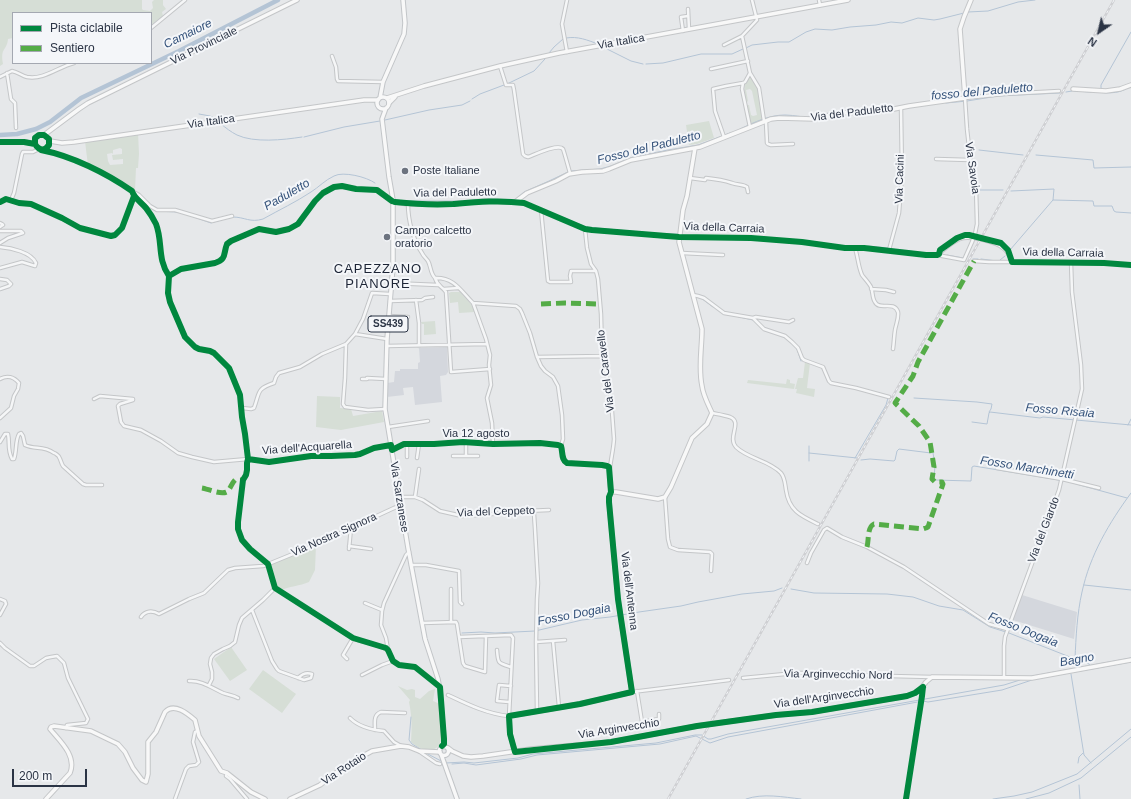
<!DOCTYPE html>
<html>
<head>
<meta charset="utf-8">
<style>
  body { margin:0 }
  #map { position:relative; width:1131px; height:799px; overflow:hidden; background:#e6e8ea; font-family:Helvetica,sans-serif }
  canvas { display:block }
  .legend { position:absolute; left:12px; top:12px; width:140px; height:52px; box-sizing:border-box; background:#f4f6f9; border:1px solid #a4a8b1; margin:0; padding:5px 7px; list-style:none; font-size:12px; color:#2b3445 }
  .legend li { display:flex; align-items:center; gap:8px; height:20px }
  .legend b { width:20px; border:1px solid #a4a8b1 }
  .north { position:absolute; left:1079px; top:12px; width:40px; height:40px; -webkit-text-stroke:3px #f4f6f9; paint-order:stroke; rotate:214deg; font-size:11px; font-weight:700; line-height:16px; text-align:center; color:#2b3445 }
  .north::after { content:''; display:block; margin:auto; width:14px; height:18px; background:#2b3445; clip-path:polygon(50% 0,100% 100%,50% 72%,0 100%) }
  .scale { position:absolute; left:12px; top:769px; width:75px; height:18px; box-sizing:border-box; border:2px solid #2b3445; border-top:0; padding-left:5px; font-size:12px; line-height:14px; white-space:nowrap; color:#2b3445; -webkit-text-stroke:3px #f4f6f9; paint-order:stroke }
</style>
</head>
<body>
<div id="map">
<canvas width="1131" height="799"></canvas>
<ul class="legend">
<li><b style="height:5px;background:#00873e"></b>Pista ciclabile</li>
<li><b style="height:5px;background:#54ac47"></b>Sentiero</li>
</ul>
<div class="north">N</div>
<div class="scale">200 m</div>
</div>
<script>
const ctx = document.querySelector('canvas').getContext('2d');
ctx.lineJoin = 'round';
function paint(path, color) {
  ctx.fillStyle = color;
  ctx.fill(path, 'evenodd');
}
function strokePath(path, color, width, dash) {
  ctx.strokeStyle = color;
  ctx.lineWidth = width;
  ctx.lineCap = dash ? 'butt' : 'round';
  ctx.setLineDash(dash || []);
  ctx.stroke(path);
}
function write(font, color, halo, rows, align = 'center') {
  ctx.font = font + ' Helvetica,sans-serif';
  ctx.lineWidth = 4;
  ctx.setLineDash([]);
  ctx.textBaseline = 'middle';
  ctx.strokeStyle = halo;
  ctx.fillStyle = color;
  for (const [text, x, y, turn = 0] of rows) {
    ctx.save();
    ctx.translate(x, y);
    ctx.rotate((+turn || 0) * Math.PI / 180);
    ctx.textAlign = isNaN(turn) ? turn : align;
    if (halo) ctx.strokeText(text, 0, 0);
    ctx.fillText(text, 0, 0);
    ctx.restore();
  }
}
paint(new Path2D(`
  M447,347l1,25 -2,3 -6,1 2,26 -27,3 -2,-18 -10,1 1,7 -17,2v-14l7,-1 1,-11h5v-2h18v-6l2,-1 -1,-14z
  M1022,595l55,17 -3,27 -61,-19z`), '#d4d7dd');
paint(new Path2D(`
  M0,0h142v9l1,1 7,1 3,-3 -1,-6 2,-2h9v5l3,4 -4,3 1,4 -12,9v-12h-138v25l-5,1c-1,12 -8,8 -5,25l-3,2z
  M750,77c11,9 11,29 13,42l-12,6 -4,-20h2l2,10 2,1 4,-1 -5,-24 -2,-2 -4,1 2,11 -1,1c-4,-8 -4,-19 3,-25z
  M709,121l5,17 -17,6 -8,1 -3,-20z
  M138,133l1,21 -1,14h-2l-1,23 -38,-21 -9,-4 -3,-25zM120,148l2,1v5l-10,1 1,5 10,-1v5l-13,1 -2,-4 -1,-7 5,-1 1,1v-4z
  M451,292h9l11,12 4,8 -16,1 -1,-11 -8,1 -1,-10z
  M435,321l1,13 -12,1v-11h-2l-1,-2z
  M805,362l5,1 -3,25 8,1 -1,8 -18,-4 1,-4h-2l3,-11h5z
  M787,379l3,1v3l5,1 -1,5 -47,-6 1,-3 38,4z
  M317,396l23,1v11l11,1 2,7 29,-5 2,11 -43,8 -25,-3z
  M316,545l-1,25 -6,12c-9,4 -20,4 -29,9l-5,-3 -5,-22 1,-2z
  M231,647l16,23 -17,11 -16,-22z
  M263,670l33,24 -14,19 -33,-24z
  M398,686l9,4 5,-1 3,1v7l5,2 9,-8 6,-2 -2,12 7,3c1,13 9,43 -9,46 -8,1 -14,-3 -20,-8 1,-14 1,-26 -2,-40l1,-2z`), '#d6ded6');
strokePath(new Path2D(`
  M968,12l20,-1 30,-9 17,-2
  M566,38c12,-2 21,2 32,6
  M605,48l26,13 12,3
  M746,48l6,-3 26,-3h11l17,-10 9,-3 17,1 18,-3 26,-2 15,-3 11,1 16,-5 16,2 6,-1 24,-6
  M549,53l5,-6 9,-8
  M646,64l17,-1 38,-9h31l11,-5
  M507,84l27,-13 11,-12
  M1101,88v-3l30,-53
  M1074,91l17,1
  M1066,92l6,-1
  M1096,92c11,1 21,2 30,-3
  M472,99l8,-5 24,-9
  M946,103l21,-2 31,-5 62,-3
  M859,110l38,-3
  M199,114l11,2 4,2
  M385,120l44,-10 33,-5 8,-4
  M221,124c5,4 10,8 16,11 17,8 46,5 65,2
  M740,129c15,-7 29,-14 45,-14 10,0 19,3 28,2 12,-2 23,-8 34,-6
  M725,135l5,-2
  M304,137l40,-10 36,-6
  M979,150l44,5
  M1036,155l57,5 1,8 37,-1
  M62,157l29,11
  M97,171l25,15
  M571,171l29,-2 11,-3 22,-9 35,-7 30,-5 24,-9
  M980,190h23
  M1011,191l43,-2 -1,11 40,1 1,5h18l2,5 2,1 15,1
  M488,199l8,1
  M515,200l9,-8 25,-11 19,-9
  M403,201h64
  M533,205l51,21
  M149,207c8,7 22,3 33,6
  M191,216l20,7 13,-4
  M233,217c12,0 17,6 30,2 16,-9 33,-17 48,-27 8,-5 14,-12 23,-16 9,-5 33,1 41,7
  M586,227l54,5
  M647,233l31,1
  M681,235l15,1
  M725,236h6
  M734,236l12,1
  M810,242h6
  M818,243l32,4 13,-1
  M868,246l20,2
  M891,249l36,4
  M1010,250l43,-50
  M947,255l16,3
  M973,259h5
  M981,259l16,2
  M1000,260l5,-4
  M701,298l12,9
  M735,316l18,4 8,7
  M782,336l6,4
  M794,346l3,3 4,12
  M914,398l63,4 15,2 -1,5 -2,3
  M972,422l15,2 2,-11 1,-1 50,6 3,-1 88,8
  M1128,425l3,-6
  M809,446v15
  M809,453l48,5
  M933,453l2,12 -1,14 1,1 36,1 1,-14 2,-1 97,16
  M855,458l31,-53 2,-7 -6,-2
  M861,460l9,-1 24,2 1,-1 2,-9 2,-2 32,4
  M1076,484l51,14
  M1084,585l47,5
  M791,589l23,4 73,1 26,3 26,9 24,4 27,17 19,6 66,26c1,-22 2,-45 7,-67 8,-37 27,-69 49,-99
  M462,633l19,-1 14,1 40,-2 47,-11 28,-3 29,-5 42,-6 17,-4 44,-8 32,-3 8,-3
  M1077,660l9,2 4,3
  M1071,674l13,81 7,8
  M1027,677l104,-19
  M1035,679l96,-17
  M411,717l-2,23 3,4 10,6
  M426,753l17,9
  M446,763l18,-1 10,1 44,-5 15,-4 123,-11 39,-8h7l6,4h3l17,-5 276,-49 16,-5
  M1078,763l1,-6 4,-4
  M452,764l12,-1 12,2 45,-6 16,-4 123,-11 36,-8 14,7 18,-6 195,-36 5,1 74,-12 30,-10
  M1079,785l1,14
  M746,799c17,-6 37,-2 55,0
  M993,799l21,-3 18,-4 45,-18 54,-45
  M1026,799l23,-6 32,-15 50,-41`), '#b4c4d5', 1);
strokePath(new Path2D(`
  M0,135l17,-1 19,-5 14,-7 31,-24 98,-47 99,-51`), '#b4c4d5', 4.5);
const street = new Path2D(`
  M567,0l-5,24 5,28
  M752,0l5,20 -15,16 8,37 9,15 5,33 2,1 1,21 1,1 3,1 22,-1
  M819,0l1,5
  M688,9l1,20
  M151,28l34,-28
  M683,31l-2,-14 7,-1
  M724,45l18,-9
  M332,56l4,11 1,12 1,2 45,1
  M500,66l6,19h7l1,5 9,64 2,2 3,1c6,-2 30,-14 35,-8 1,2 6,21 7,24
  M711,69l37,-8
  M7,73l4,26 4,4 1,25
  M0,77l12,-6c6,1 10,5 15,6 17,3 31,-10 47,-14
  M743,83l-1,6 8,38
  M724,137l-9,-26 -2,-22 13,-3 17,-3 2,-1 5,-9
  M42,150c30,6 65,23 90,41 2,7 9,11 14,17 4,5 7,10 10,16 7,18 1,35 13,52
  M936,159l34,1
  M690,178l15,2 1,-2c10,1 17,2 26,5 5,2 11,1 15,4l1,5
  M132,191l7,4 11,11 7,4h18l37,11 20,-5
  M11,200l3,-7 8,-39 1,-2h10l6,-3
  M0,202l6,-3 13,4 12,1 31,14 18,10 31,8 4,-1 7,-7 12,-32
  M516,202l8,1 61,26 7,1 87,7 72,1 51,4 43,6h19l62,7h11l27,5 8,-18
  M408,204c0,16 5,36 14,49 1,3 4,5 6,8 3,5 2,12 7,17 19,-1 26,13 38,25l43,3 4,3 2,4 8,20 7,24 4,9 4,5 8,6 5,9 4,29 1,24 -2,7 3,15 3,2 35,2 5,1 2,1
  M541,210l7,71 2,1h21l-1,-6 1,-5h24
  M0,223l2,1 1,1 -3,2
  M585,229l2,19 4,16 5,7 2,8 3,35 1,39 9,45 3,41c-1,18 -8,35 -3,53
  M0,231h21l2,2 -15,5 -8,5
  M975,234l2,-10 -1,-37v-6l-5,-16 -4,-36 -2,-31 39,-4 55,-3
  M0,247c11,1 31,5 36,16l-1,3 -13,-4 -22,6
  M855,248c3,9 3,18 7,27 3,4 7,8 9,12 2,5 1,11 4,15 4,9 19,-2 23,10 1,6 -2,12 -3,18 -1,6 -1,12 -2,19
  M889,250l10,-37 3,-38 -1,-67
  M682,253l41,2
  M937,255c7,-5 15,-13 23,-16 9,-4 37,3 44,10 4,3 6,8 8,13
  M974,261l15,1h80l35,1 27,2
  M169,276l12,-7 34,-6c12,-4 8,-9 12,-19l4,-3 28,-12 17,3 13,-3 9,-5 17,-23 8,-8 11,-6 8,-1 14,3 21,1 15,11
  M169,276l-1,17 2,9 15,35 10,10 4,2 11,2 4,2 15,15 5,11 6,16 2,22 3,17 3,25
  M435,278c3,9 7,8 11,14l5,80 39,-3
  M0,279l7,1 4,4 -2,2 -9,3
  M391,283l47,2
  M444,289l14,-1
  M871,289l15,1 8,2
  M693,295l5,1 6,2 20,15 29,5 11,11 21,7 7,6 6,6 4,10 2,2 19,7 6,14 2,2 25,5 33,9
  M416,300l3,23v23
  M390,301l32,-1 3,-2 8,-1
  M473,303l13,36 4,16 -1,10 2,20 -4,13 5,25 1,21
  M389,316l19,1
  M753,318l3,-1 33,5 4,-2
  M355,334l32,5
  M387,346l100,-2
  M537,357l67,-1
  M0,379c7,-4 14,-2 19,4l-1,6 -4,7 -3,12 -11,10
  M362,379h5v-1l19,1
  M94,399l6,-3 33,3v1l-13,4 -2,2 3,16 3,4 17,4 20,11 17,12 14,4 22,5 34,-3 21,3 42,-6h20l24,-1 5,-1 14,-6 17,-3
  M242,408l9,1 3,-1c6,-16 2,-19 20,-25l2,-6 3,-4 21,-6 22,-13 24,-10
  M385,409l-17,1 -23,-3 -2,-3 2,-26 1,-34 9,-10 8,-15 9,-26 18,1
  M712,413c5,1 12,2 18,4 13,5 -3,20 6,30 12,12 33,13 45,26 4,5 4,11 5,17 3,21 15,26 32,34
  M388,427l40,-6
  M0,442l5,-8h3c2,9 -1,15 4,25h2c3,-8 1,-18 5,-25l2,-1 2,3 2,9c10,5 18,0 29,8 1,0 5,3 5,4 2,3 2,6 4,9l20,18 3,1h16
  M407,444v13
  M392,450l12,-6h30l29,-2 30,2 47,-1 18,2 3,1
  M453,456h13v-14
  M466,456h12
  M417,458l2,-14
  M997,468l65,11 37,9
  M399,497h16l8,3 17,11 22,5 19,-1 45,-4 23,-1
  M415,497l4,-28
  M665,497l3,42 2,8 8,3 32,2 2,2 -1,17
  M532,511l2,3 1,15 3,54 -1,16 -1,43 1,69
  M349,546l22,3
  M349,549l2,-21
  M409,552l-3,3 -22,48 -2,8 -1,14 5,13 2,12 5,11 6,4 16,2 25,20
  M258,556l10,8
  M807,563l4,-10 13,-23 3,-2 15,9 25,10 37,20 85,57 18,5
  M268,564l7,24
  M411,565h15l33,6 1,31 2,2
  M275,588c20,13 39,26 60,38 6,3 11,8 17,12 11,5 26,5 35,12
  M451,589v33
  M0,599l5,2 1,3 -6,11
  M365,603l17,7
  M252,610l20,51 5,8 2,2 25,9 7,-2 1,-4c-5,-2 -10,0 -14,4
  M141,617c4,-6 11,-7 18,-3l30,-15 15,-6 24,-23 7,-2 28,-2 3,-1 44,-18 84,-39 6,-2
  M422,623l34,-1 1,2 2,13 52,-2 2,3 -4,78c-22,-2 -42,-12 -61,-21
  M459,637l4,26 2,3 20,6 1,-36
  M553,641l6,66
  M536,642l29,-2
  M0,643l5,5 25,18h4l12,-8 5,-1 6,-1 7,7 4,15 20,41 -2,4 -19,2 -1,3
  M497,650c1,14 1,13 14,17
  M347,659l-4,-4 10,-17
  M362,675l20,-10 11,-4
  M1004,677v-31l1,-9 54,-147 23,-101 -1,-24 -9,-73 -1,-30
  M743,678l53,-5h27l25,2 84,2
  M189,681c12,-1 23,7 34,12 5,2 10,2 15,5
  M209,685l3,-6v-7l-2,-8 1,-6 3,-4 9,-5 7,-3 5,-4 4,-17 3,-7 21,-18 12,-12
  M637,691l5,31 17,-3v-5
  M632,692l97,-12
  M509,702l-12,-1 2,-16 12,1
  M350,718c9,9 22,12 34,13l10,11 7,4
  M375,730c0,-8 -2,-15 6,-18l24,1
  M420,752l16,11 4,1
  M227,773l-1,3 4,3 17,20
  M175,799l11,-30 3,-3 7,-1 3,-3 -6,-20 2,-10 2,-1
  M906,799l16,-103 1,-8`);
const secondary = new Path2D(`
  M1073,89l33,2 14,-2 11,-4
  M387,98l37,-12 76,-20 59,-13 289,-53
  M389,103l6,-6
  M44,135l35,-26 9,-6 209,-103
  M50,141l12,2 12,-1 290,-42h14
  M0,142h24l11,2c4,7 10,7 14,1v-6l-5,-4h-5l-4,3v6
  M395,202l13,2h43l34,-3 30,1 12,-9 29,-12 13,-7 13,-2 21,-1 6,-2 22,-9 69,-13 71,-28 8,-1 35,1 25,-6 45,-2 25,-5 56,-8 -5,-69 4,-12 7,-17
  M725,722l51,-7 36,-3 95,-16 12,-5 7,-9 6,-5 100,1 99,-18
  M448,748l4,3 11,5 8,1 12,-1 48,-7 80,-7 86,-16
  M515,752l-5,-18 -1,-18 71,-12 52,-12 -14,-93 -9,-97v-5l2,-5h5l42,7 7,-2 6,-10 21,-49 15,-14 5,-11c-4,-9 -9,-18 -10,-27 -4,-18 0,-38 0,-57l-23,-87 4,-32 4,-14 8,-48
  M46,799l24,-26c7,-17 -10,-32 -20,-44l1,-2 3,-1 37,5 27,13 7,8 8,16 9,12 4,2 2,-8v-32l8,-10 9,-20c9,-10 23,2 30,8l4,16 22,35 6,2 24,19 14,7
  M290,799l30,-14 25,-19 27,-15 29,-5 8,1 10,4 21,1`);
const primary = new Path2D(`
  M377 103a6 6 0 1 1 12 0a6 6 0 1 1-12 0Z
  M380,98l3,-16 21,-48 1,-11 -2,-23
  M386,108l-4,11 7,58 4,23
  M393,203v63l-6,73 -2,70 23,139 17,91 13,40 2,11 4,49v5l-2,2
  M439.5 751a4.5 4.5 0 1 1 9 0a4.5 4.5 0 1 1-9 0Z
  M441,754l16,45`);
strokePath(street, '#c4c6c8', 4.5);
strokePath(secondary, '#c4c6c8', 5.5);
strokePath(primary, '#c2c5c8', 5.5);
strokePath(street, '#f5f6f7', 2.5);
strokePath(secondary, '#f8f8f8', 3.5);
strokePath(primary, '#f8f8f8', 3.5);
const rail = new Path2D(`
  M668,799l446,-799`);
strokePath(rail, '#cecfd2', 2.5);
strokePath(rail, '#f4f6f9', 1, [3]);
const streetBridge = new Path2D(`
  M972,242l3,-8`);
const secondaryBridge = new Path2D(`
  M697,726l28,-4`);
strokePath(streetBridge, '#c4c6c8', 4.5, []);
strokePath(secondaryBridge, '#c4c6c8', 5.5, []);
strokePath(streetBridge, '#f5f6f7', 2.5);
strokePath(secondaryBridge, '#f8f8f8', 3.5);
strokePath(new Path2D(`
  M541,304l24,-1 35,1
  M202,488c6,1 21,8 26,3 3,-4 4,-8 7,-11h8
  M867,547c2,-7 0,-20 7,-23l49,5 3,-1 2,-1 15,-43 -1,-2h-7l-3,-3 2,-12 -4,-25 -11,-16 -24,-23 18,-27 5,-14 56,-101`), '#54ac47', 5, [10, 5]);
strokePath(new Path2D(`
  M0,142h24l11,2c4,7 10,7 14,1v-6l-5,-4h-5l-4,3v6
  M41,150c31,6 65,23 91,41 2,7 9,11 14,17 4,5 7,10 10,16 7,18 1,35 13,52
  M0,202l6,-3 13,4 12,1 31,14 18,10 31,8 4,-1 7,-7 12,-32
  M395,202c19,2 39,3 58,2 24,-2 47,-4 71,-1l61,26 7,1 87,7 72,1 51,4 43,6h19l62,7h11l2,-1 1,-4 17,-12 8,-3h4l32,8 7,7 4,12 92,1 27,2
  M169,276l-1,17 2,9 15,35 10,10 4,2 11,2 4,2 15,15 11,27 2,22 3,17 3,25 -1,4v7l-1,5 -3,5 -5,42v7l4,11 8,9 18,15 7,24 78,50 33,10 2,2 5,11 6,4 16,2 25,20 4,52v5l-2,2
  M169,276l12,-7 34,-6c12,-4 8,-9 12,-19l4,-3 28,-12 17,3 13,-3 9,-5 17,-23 8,-8 11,-6 8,-1 14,3 21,1 15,11
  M248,459l21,3 42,-6h20l24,-1 5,-1 14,-6 17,-3 1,5 12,-6h30l29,-2 30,2 47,-1 18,2 3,1c2,6 0,14 6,17l35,2 5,1 2,1 2,25 -2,5v5l9,97 14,93 -52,12 -71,12 1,18 5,18 96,-10 86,-16 79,-11 36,-3 95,-16 8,-3 8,-6
  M906,799l16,-103 1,-9`), '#00873e', 6);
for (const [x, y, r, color] of [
  [405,171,4,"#6c737f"],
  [387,237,4,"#6c737f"]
]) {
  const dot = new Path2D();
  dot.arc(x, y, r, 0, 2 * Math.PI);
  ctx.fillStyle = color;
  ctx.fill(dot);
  strokePath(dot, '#f4f6f9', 1.5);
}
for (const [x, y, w] of [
  [388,324,40]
]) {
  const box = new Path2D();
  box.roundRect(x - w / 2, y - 8, w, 16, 3);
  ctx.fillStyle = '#f4f6f9';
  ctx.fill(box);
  strokePath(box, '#2b3445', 1);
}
write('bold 10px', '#2b3445', null, [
  ["SS439",388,324]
]);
write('11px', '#2b3445', '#f4f6f9', [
  ["Via Italica",621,42,-10],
  ["Via Provinciale",204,46,-26],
  ["Via del Paduletto",852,113,-7],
  ["Via Italica",211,122,-8],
  ["Via Savoia",972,168,82],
  ["Via Cacini",900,179,-88],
  ["Via del Paduletto",455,193,-1],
  ["Via della Carraia",724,228,2],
  ["Via della Carraia",1063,253,1],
  ["Via del Caravello",606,371,-97],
  ["Via 12 agosto",476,434],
  ["Via dell'Acquarella",307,448,-4],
  ["Via Sarzanese",399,497,81],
  ["Via del Ceppeto",496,512,-2],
  ["Via del Giardo",1044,530,-69],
  ["Via Nostra Signora",334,535,-24],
  ["Via dell'Antenna",629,591,83],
  ["Via Arginvecchio Nord",838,675,1],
  ["Via dell'Arginvecchio",824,698,-8],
  ["Via Arginvecchio",619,729,-9],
  ["Via Rotaio",344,769,-33]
]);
write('11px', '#2b3445', '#f4f6f9', [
  ["Poste Italiane",413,171],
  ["Campo calcetto",395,231],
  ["oratorio",395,244]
], 'left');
write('italic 12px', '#34527a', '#f4f6f9', [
  ["Camaiore",188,34,-26],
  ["fosso del Paduletto",982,92,-5],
  ["Fosso del Paduletto",649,148,-14],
  ["Paduletto",287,195,-30],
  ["Fosso Risaia",1060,411,5],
  ["Fosso Marchinetti",1027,468,9],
  ["Fosso Dogaia",574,615,-11],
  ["Fosso Dogaia",1023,630,22],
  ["Bagno",1077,660,-10]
]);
ctx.letterSpacing = '1px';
write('13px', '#1d2536', '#f4f6f9', [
  ["CAPEZZANO",378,269],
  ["PIANORE",378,284]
]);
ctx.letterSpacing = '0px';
</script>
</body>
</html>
